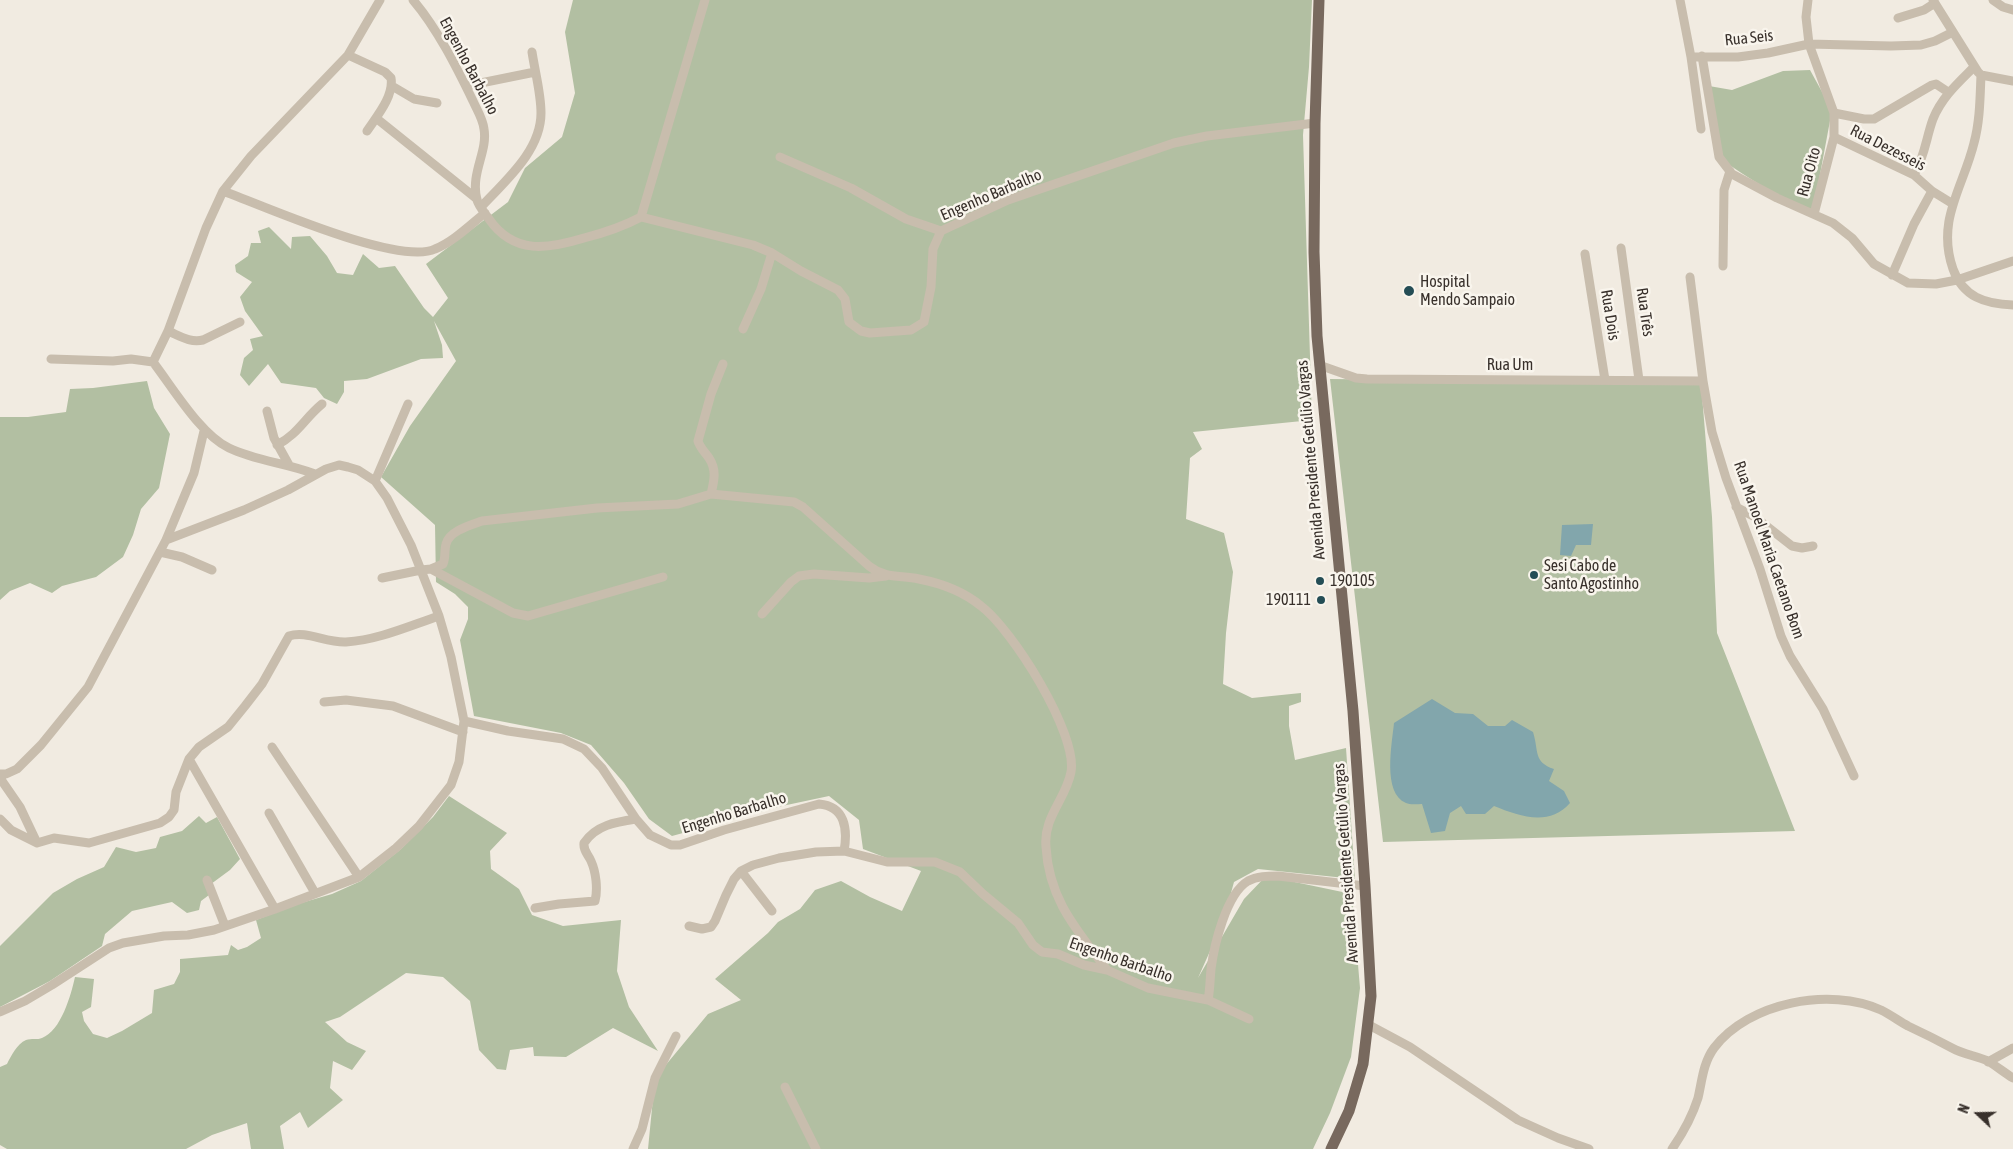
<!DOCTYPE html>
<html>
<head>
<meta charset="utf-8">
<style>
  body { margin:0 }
  #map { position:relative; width:2013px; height:1149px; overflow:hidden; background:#f1ebe1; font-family:"Asap Condensed",sans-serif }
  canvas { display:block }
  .north { position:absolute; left:1953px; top:1089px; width:50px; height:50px; -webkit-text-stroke:4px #f9f5ed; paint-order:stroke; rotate:291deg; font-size:14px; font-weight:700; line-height:20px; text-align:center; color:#38302b }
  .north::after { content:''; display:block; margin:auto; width:18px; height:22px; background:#38302b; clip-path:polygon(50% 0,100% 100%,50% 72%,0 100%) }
</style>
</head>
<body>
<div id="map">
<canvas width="2013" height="1149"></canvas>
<div class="north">N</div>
</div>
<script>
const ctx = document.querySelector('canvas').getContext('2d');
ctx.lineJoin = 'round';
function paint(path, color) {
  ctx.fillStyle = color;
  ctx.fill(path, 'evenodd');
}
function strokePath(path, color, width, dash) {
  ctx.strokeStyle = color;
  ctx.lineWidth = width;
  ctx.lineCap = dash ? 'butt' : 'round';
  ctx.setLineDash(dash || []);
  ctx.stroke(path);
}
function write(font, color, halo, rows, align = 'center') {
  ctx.font = font + ' "Asap Condensed",sans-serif';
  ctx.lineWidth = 5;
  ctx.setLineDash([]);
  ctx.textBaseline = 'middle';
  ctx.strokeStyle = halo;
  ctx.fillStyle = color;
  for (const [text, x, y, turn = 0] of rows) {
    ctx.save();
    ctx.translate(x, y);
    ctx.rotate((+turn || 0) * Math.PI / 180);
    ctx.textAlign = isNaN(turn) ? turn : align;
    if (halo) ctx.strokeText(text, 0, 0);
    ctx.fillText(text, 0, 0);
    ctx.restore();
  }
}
paint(new Path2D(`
  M573,0h739l-3,67 -6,68 9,285 -119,12 9,17 -12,9 -4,61 38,14 9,39 -7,61 -3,51 29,14 49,-5v9l-12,4v20l6,34 51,-12 9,131 -97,-10 -24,13 -11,40 -25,56 46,-79 22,-23 86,18 8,94 -9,69 -21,56 -17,36h-665l7,-71 53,-64 33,-14 -26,-21 53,-46 10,-11 22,-13 15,-19 26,-9 29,16 32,14 19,-40 -58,-22 -4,-29 -30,-24 -47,10 -110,30 -23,-17 -25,-36 -33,-38 -30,-12 -87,-17 -14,-76 8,-21v-12l-13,-13 -19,-12 -1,-57 -54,-48 29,-51 46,-65 -22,-40 8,24 1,13 -22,1 -54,20 -23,2v11l-7,12 -13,-6 -8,-10 -35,-5 -13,-19 -19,22 -9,-11 4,-17 9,-8 -3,-11 13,-3 -18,-25 -5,-14 12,-15 -16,-10 -1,-7 13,-9 3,-13h10l-3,-12 11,-4 22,22 1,-12 18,-1 17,20 10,17 16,2 10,-21 16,14 16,-2 29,42 9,9 15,-19 -22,-34 82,-62 17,-34 37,-31 13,-44 -10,-61z
  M1810,70l22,40 -19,102c-33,-15 -64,-32 -93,-54l-11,-72 23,4 51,-19z
  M1330,379l371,4 11,134 5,116 78,198 -412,11z
  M147,381l7,27 16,26 -11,54 -18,21 -8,26 -10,22 -27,20 -34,9 -10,7 -22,-10 -20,8 -10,9v-183h28l38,-5 4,-23 23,-1z
  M449,796l58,37 -17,18 1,18 28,20 13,26 31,11 58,-6 -4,51 12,36 29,44 -45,-23 -47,29 -32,-1 -1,-9 -23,3 -4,20 -9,-1 -18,-19 -9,-49 -27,-24 -37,-4 -66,44 -15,5 22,20 19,9 -14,19 -19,-9 -3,27 13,12 -35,28 -8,-16 -20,14 4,23h-33l-4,-26 -35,12 -26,14h-179l-7,-4v-78l7,-3c4,-8 10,-20 19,-24 5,-2 12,0 16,-2 19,-7 29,-43 33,-61l19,2 -3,28 -9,5 2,9 9,13 14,4 15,-7 30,-18 2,-23 20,-6 6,-12v-13l48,-4 3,-10 7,5 9,-3 14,-9 -5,-18 45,-17 31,-9 29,-13 40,-32 32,-32z
  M199,816l7,7 11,-6 23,42 -10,11 -19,14 2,8 -12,9 -2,9 -12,3 -15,-11 -40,9 -27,23 -3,12 -52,35 -50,26v-61l53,-53 24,-14 27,-12 12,-20 20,5 20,-4 4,-11 22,-6z`), '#b2bfa2');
paint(new Path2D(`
  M1593,524l-2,21h-15l-5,11 -11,-1 2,-30z
  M1432,699l23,14 18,1 15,12h17l7,-6 21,12c6,19 0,30 21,37l-5,12 15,10 6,12c-21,24 -51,13 -76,3l-9,8h-19l-5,-8 -11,7 -5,18 -14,2 -9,-29c-5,0 -12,1 -16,-1 -24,-10 -14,-59 -12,-80z`), '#82a6ac');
strokePath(new Path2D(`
  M413,0c24,28 44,68 60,101 4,9 10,18 11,28 4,23 -14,44 -7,71 2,7 8,13 12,19 25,36 59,30 95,19 20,-5 38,-11 57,-21l112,28 19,8 29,18 37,19 7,9 4,23 12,9 9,2 41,-3 13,-8 7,-35 2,-38 8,-18 67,-31 166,-57 33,-7 108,-13
  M1680,0l11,57 10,72
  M1808,0l-2,17 3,27 25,69v24l-20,77
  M1933,0l45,72 3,3 32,6
  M1993,0l10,7 10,3
  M1898,18l26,-8 11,-7
  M348,55l37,17 6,6c3,18 -14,38 -24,53
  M1702,56l17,101 13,17 45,24 56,25 19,15 22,26 34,19 28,1 21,-4 56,-19
  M1691,57h47l30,-4 41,-9 82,2 30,-1 14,-4 18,-9
  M1981,75c-1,23 -1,46 -7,68 -11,45 -38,77 -21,126 10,28 32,35 60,36
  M392,86l22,13 23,4
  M466,86l69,-14
  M1834,113l30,6h10l58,-34 4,-1 12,8
  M376,118l101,81
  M1834,137l80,38 18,16 21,13
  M780,157l71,31 55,31 35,12
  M1914,175c11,-19 12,-37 19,-56 9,-22 25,-36 41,-52
  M223,191c41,15 175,75 212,58 18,-7 35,-24 50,-36
  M481,207c24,-26 60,-56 60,-94 0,-20 -6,-41 -9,-61
  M641,217l64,-217
  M1621,248l18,132
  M1585,254l20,126
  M1723,266l1,-76 6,-19
  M1892,275l22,-51 18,-33
  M1690,277l13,104 9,51 14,46 34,91 21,67 9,20 33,53 31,67
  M743,329l18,-40 11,-36
  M168,331c12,5 22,12 35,9l37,-18
  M51,359l62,2 18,-2 22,3c20,26 47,72 76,86 27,13 58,15 86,26
  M153,362l15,-31 38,-103 17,-37 28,-35 97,-101 32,-55
  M1319,365l37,13 11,1 336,2
  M267,411l7,27 15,27
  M277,445c21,-11 27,-26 45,-41
  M375,481l33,-77
  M711,494c3,-13 6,-24 -2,-36 -4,-6 -9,-10 -11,-17l13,-47 12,-30
  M1736,507l19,10 37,29 10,2 11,-2
  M166,540l28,-67 10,-42
  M160,552l22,5 30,13
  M431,569l12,-5c3,-7 1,-13 3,-20 3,-13 25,-19 36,-23l115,-13 81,-4 33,-10 83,8 9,5 66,59c17,13 30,9 50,13 21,4 45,13 62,27 31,23 97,128 90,166 -5,27 -28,45 -25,75 3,53 31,83 61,123
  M382,578l39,-8 10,-1 82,44 15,3 135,-39
  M762,614l29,-32 8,-6 15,-2 55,4 17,-2
  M324,702l22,-2 47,6 70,26
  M464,721l44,10 55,8 21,10 18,19 34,51 14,16 21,10h9l44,-15 95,-26c26,2 29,25 25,47
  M272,747l87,130
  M189,759l86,150
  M0,774h6l11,-5 24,-24 47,-58 78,-147 78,-30 44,-20 38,-21 13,-4 9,2 10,3 17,11 12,17 24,47 28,71 12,41 13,64 -5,41 -8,23 -32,41 -23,22 -37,29 -84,32 -61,21 -26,5 -24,1 -41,7 -14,5 -57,37 -27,16 -25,11
  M0,778l20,29 17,36
  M269,813l46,80
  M0,819l11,11 26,13 17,-5 35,5 71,-20 9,-6 5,-7 2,-18 13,-33 10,-12 29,-20 17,-21 17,-22 27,-48c17,-6 37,7 57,6 32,-2 63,-16 93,-26
  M741,871l31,40
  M207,880l18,46
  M535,908l24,-4 36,-3c3,-12 1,-29 -4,-40 -3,-7 -8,-10 -7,-18 12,-18 32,-21 52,-24
  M689,926l13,3 9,-2 4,-6 11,-26 8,-16 7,-8 12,-6 26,-7 37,-6 28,-1 43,11h48l25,10 23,22 35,29 15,22 9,7 16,2 26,11 23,5 41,18 60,12c2,-10 2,-20 3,-31 3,-23 15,-75 37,-88 9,-5 20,-5 30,-5l87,10
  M1208,1000l41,19
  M1369,1025l41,22 108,73 40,18 31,11
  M1988,1062l25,-14
  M785,1087l31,62
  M633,1149l9,-20 13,-51 21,-42
  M1672,1149c11,-16 20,-32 26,-51 4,-17 5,-35 16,-50 35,-46 116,-61 167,-38 10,5 18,11 27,16 15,7 29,14 44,22 11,6 24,8 36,13 8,5 17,12 25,17`), '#c8bdad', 9);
strokePath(new Path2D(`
  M1319,0l-4,123 -1,129 3,84 36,375 12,175 6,110 -8,68 -14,47 -18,38`), '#78695e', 11);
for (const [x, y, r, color] of [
  [1409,291,6,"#244d55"],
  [1534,575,5,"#244d55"],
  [1320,581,5,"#244d55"],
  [1321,600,5,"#244d55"]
]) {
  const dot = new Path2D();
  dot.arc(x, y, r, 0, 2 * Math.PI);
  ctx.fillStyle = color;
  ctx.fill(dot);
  strokePath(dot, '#f9f5ed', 2);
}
write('16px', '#38302b', '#f9f5ed', [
  ["Rua Seis",1749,38,-6],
  ["Engenho Barbalho",469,66,62],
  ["Rua Dezesseis",1888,148,27],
  ["Rua Oito",1809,172,-75],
  ["Engenho Barbalho",991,195,-23],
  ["Rua Três",1645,312,82],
  ["Rua Dois",1610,315,81],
  ["Rua Um",1510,365],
  ["Avenida Presidente Getúlio Vargas",1311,460,-95],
  ["Rua Manoel Maria Caetano Bom",1769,550,71],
  ["Engenho Barbalho",734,813,-17],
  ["Avenida Presidente Getúlio Vargas",1346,863,-94],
  ["Engenho Barbalho",1121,960,19]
]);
write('16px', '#38302b', '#f9f5ed', [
  ["Hospital",1420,282],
  ["Mendo Sampaio",1420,300],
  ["Sesi Cabo de",1544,566],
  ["Santo Agostinho",1544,584],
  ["190105",1330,581],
  ["190111",1311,600,"right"]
], 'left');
</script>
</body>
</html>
